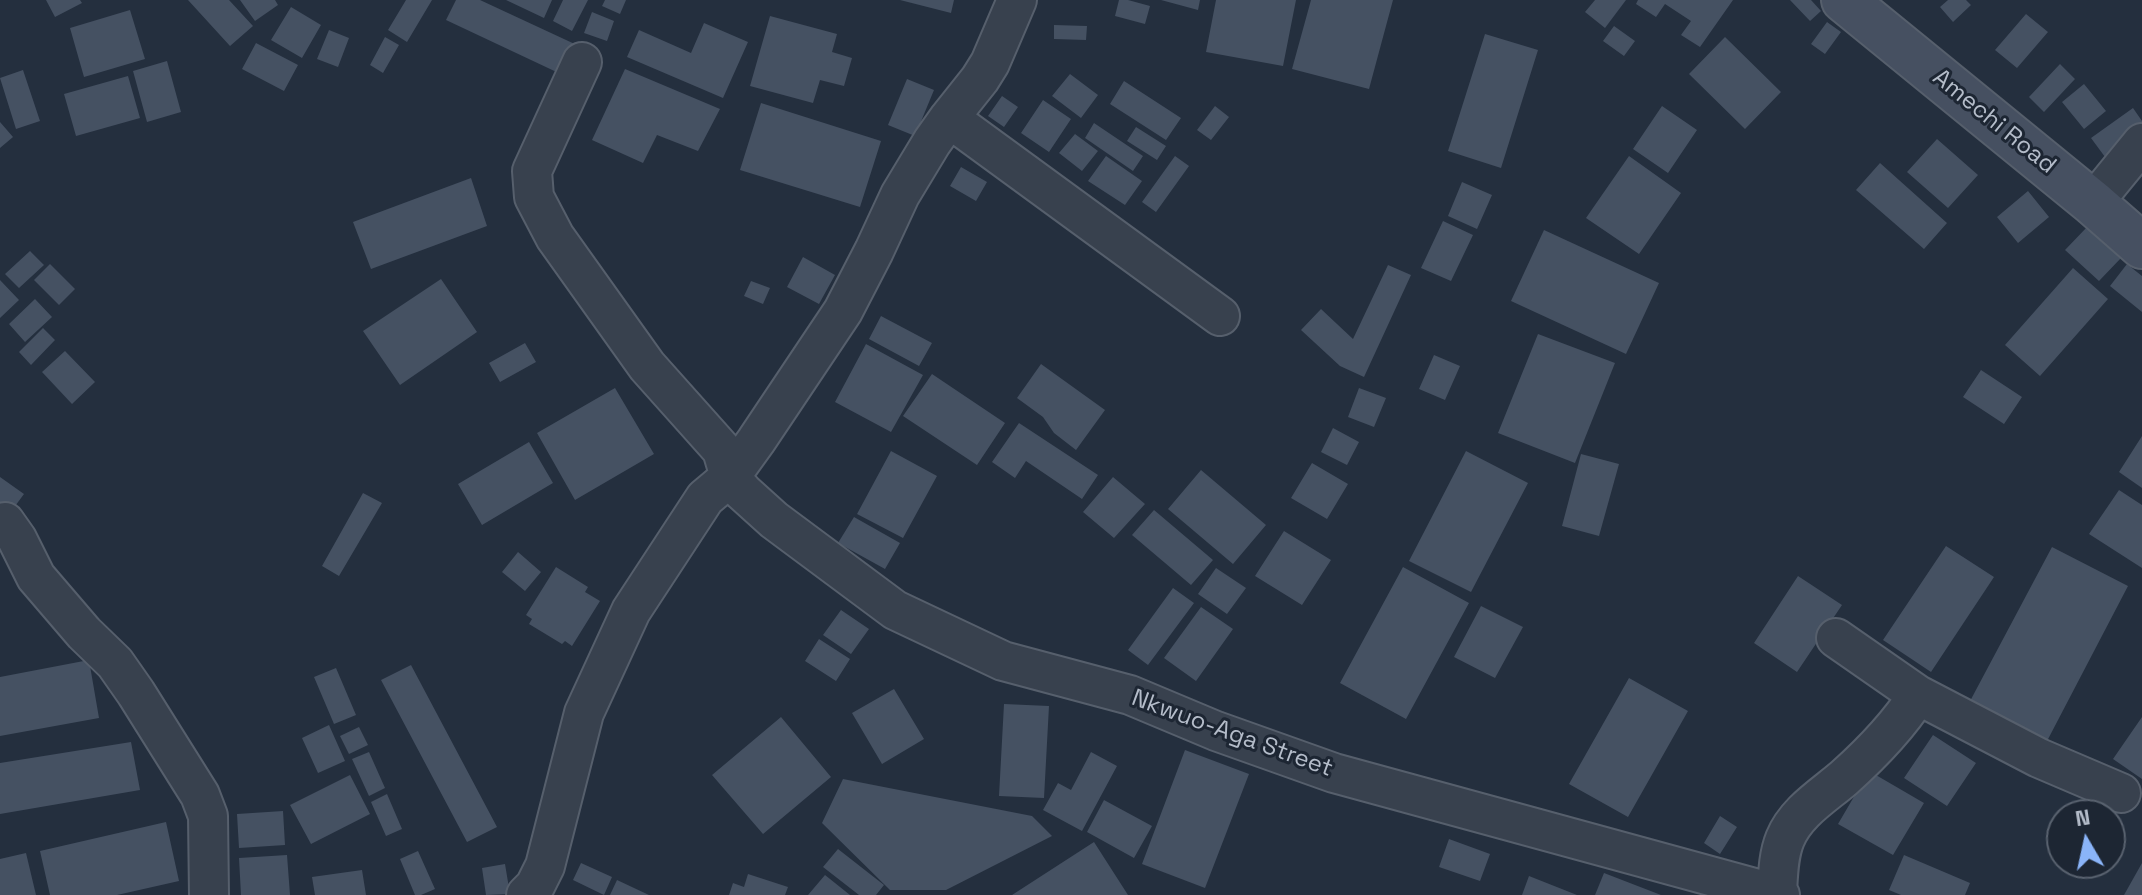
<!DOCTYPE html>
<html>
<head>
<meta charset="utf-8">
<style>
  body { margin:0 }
  #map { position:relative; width:2142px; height:895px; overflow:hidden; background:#242f3e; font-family:"Space Grotesk",sans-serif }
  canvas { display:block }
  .north { position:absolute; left:2046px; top:799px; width:80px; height:80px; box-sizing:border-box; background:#1d2633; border:2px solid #59626f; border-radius:50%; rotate:351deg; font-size:22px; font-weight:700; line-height:32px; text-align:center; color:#b4bcc9 }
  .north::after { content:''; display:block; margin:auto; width:28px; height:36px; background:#8ab4f8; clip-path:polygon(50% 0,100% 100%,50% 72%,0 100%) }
</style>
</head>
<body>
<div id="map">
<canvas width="2142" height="895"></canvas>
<div class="north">N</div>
</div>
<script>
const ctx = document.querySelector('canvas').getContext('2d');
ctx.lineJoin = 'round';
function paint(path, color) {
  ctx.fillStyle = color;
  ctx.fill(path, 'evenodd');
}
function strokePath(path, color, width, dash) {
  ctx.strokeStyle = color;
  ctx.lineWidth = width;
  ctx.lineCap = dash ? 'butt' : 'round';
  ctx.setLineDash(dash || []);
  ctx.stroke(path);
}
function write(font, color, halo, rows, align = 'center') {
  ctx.font = font + ' "Space Grotesk",sans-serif';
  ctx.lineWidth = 6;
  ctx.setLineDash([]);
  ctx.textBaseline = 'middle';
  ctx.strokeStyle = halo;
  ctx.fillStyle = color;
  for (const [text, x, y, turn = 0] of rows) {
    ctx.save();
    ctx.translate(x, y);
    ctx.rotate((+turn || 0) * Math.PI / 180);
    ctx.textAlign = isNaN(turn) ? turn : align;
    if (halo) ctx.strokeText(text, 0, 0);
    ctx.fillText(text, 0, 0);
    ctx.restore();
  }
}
paint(new Path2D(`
  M46,0h34l2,3 -27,14z
  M188,0h41l24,26 -23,20z
  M240,0h35l3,5 -23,16z
  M406,0h26l-25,42 -19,-12z
  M456,0h24l99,46 -14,30 -119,-56z
  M506,0h46l-8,18z
  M563,0h25l-16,31 -19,-10z
  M605,0h21l-6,14 -18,-8z
  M900,0h54l-3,13z
  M1119,0h9l22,6 -5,18 -30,-8z
  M1161,0h39l-2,10z
  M1216,0h80l-13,66 -77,-14z
  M1311,0h82l-24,89 -77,-20z
  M1595,0h31l-21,28 -20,-16z
  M1638,0h95l-33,47 -19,-12 10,-14 -26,-17 -9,13 -20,-13z
  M1790,0h21l10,11 -11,10z
  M1948,0h18l5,5 -18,17 -13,-15z
  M291,7l30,18 -19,33 -31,-18z
  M130,10l15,49 -61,18 -14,-49z
  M592,12l22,9 -7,20 -23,-8z
  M2026,14l22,18 -31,36 -22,-18z
  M770,16l67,18 -5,18 20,6 -8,28 -24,-6 -7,23 -63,-17z
  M1827,22l14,10 -16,22 -14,-10z
  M704,23l44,19 -25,56 -96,-41 12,-27 52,23z
  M1054,25l33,1 -1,14 -32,-1z
  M1614,26l21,15 -11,15 -21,-15z
  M329,30l20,8 -11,29 -21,-8z
  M1485,34l53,16 -37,118 -53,-17z
  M385,37l14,8 -16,28 -13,-8z
  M1725,37l56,55 -36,37 -56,-55z
  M256,43l42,22 -14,26 -42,-22z
  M167,61l14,51 -34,10 -14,-51z
  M2060,64l15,15 -31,33 -15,-15z
  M625,69l95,40 -22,42 -41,-16 -14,28 -51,-23z
  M23,70l17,51 -24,8 -16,-51z
  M1070,74l28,21 -17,23 -29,-22z
  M128,76l12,42 -64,18 -12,-42z
  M907,79l27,11 -19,46 -27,-11z
  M1124,81l57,37 -15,22 -56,-36z
  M2084,84l22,27 -22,18 -22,-27z
  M1002,96l16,11 -14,20 -16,-11z
  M1043,100l28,19 -22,33 -28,-19z
  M761,103l120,38 -21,66 -120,-37z
  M1215,106l14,11 -18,23 -14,-10z
  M1662,106l35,24 -29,43 -35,-24z
  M2133,108l9,13v9l-37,27 -14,-19z
  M0,122l13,15 -13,11z
  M1094,123l49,33 -10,15 -48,-33z
  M1136,127l30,19 -9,14 -30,-19z
  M1075,134l23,17 -16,20 -23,-18z
  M1937,139l41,36 -30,33 -41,-36z
  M1106,156l36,25 -17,24 -37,-24z
  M1175,156l14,10 -33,46 -14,-10z
  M1629,156l52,37 -42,61 -53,-36z
  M1880,163l67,60 -23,26 -68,-59z
  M961,167l26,15 -11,19 -26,-15z
  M471,178l16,48 -116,43 -18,-47z
  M1462,182l30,13 -15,34 -29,-13z
  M2028,191l21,26 -31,26 -21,-26z
  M1443,221l30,14 -22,46 -30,-13z
  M2088,226l33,32 -22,23 -34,-31z
  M1544,230l115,53 -33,71 -115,-53z
  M30,251l14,14 -25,23 -14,-14z
  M803,257l32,18 -16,29 -32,-17z
  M50,264l25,25 -16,16 -25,-25z
  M2127,264l15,12v36l-32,-26z
  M1388,265l23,10 -47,102 -24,-11 -39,-36 20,-21 32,30z
  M2073,268l35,31 -68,77 -35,-31z
  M441,279l36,53 -77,53 -37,-54z
  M0,280l19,20 -19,18z
  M751,281l19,7 -7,16 -19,-8z
  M35,299l17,18 -27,25 -16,-18z
  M881,316l51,27 -13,23 -50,-27z
  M43,328l12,12 -24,25 -12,-13z
  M1538,334l77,29 -40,100 -77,-30z
  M525,343l11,19 -36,20 -11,-19z
  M866,344l57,31 -32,57 -56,-30z
  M65,351l30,31 -23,22 -30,-32z
  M1434,355l26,11 -15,34 -26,-11z
  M1041,364l64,46 -29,40 -22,-17 -11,-16 -26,-19z
  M1981,370l41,27 -18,27 -41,-27z
  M932,374l73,49 -28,42 -74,-49z
  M615,388l39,66 -79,46 -38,-67z
  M1359,388l27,10 -12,29 -26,-10z
  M1019,423l79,52 -16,24 -56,-38 -11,17 -23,-16z
  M1333,428l26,14 -12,23 -26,-13z
  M2142,436v52l-23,-16z
  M529,442l24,41 -71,42 -24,-41z
  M891,451l46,25 -34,62 -46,-24z
  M1466,451l62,32 -57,109 -62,-31z
  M1581,454l38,10 -20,72 -37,-10z
  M1312,463l36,21 -21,35 -36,-21z
  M1201,470l65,55 -33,39 -65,-55z
  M0,477l24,17 -17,23 -7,-6z
  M1113,477l32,27 -31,34 -31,-26z
  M2119,490l23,15v63l-53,-34z
  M363,493l19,10 -43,73 -17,-10z
  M1154,510l59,50 -22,25 -59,-50z
  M854,517l46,26 -15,26 -47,-26z
  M1284,531l47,29 -29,45 -47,-29z
  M1946,546l48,31 -63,95 -48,-32z
  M2052,547l76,39 -82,157 -77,-40z
  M518,552l23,20 -16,19 -23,-19z
  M556,567l32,20 -3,5 15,9 -28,45 -7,-5 -3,3 -33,-20 3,-5 -6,-4z
  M1403,567l66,36 -63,116 -66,-36z
  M1216,568l30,20 -19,26 -29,-20z
  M1798,576l44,29 -45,67 -43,-29z
  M1173,588l21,15 -46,62 -20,-15z
  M1481,606l42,21 -28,51 -41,-21z
  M1201,607l32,22 -37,52 -32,-23z
  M841,610l28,19 -18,25 -28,-19z
  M819,639l31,20 -14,22 -31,-20z
  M89,660l10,58 -99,18v-59z
  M411,665l86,162 -30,15 -86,-162z
  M336,668l20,47 -22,9 -20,-47z
  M1629,678l59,33 -60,106 -59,-33z
  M894,689l30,50 -42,25 -30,-51z
  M1004,704l45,2 -5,92 -45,-2z
  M781,717l50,60 -68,57 -51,-59z
  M2142,717v62l-29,-20z
  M329,725l16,36 -27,12 -16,-35z
  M359,727l9,18 -19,9 -9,-18z
  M1933,735l43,28 -29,43 -43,-28z
  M131,742l9,48 -140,24v-51z
  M1185,750l64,24 -44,114 -63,-24z
  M369,752l16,36 -16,8 -17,-37z
  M1091,752l26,14 -35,65 -39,-21 15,-27 13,7z
  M1869,771l55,32 -31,52 -55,-31z
  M350,775l20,39 -59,30 -21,-39z
  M843,779l189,37 20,20 -106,54h-56l-68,-67z
  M387,794l15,35 -16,7 -15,-34z
  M1104,800l48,26 -18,32 -47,-26z
  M283,811l2,34 -46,3 -2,-34z
  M1720,816l17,11 -17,27 -16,-11z
  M166,822l13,59 -62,14h-67l-10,-44z
  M1449,839l41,15 -10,27 -41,-14z
  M1094,842l34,53h-116z
  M838,849l46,36 -8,10h-17l-36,-28z
  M418,851l17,38 -14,6h-6l-15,-36z
  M26,853l10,42h-36v-36z
  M287,855l3,40h-49l-2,-37z
  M1904,855l66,28 -5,12h-64l-12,-5z
  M581,863l31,14 -8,18 -31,-15z
  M2142,863v32h-18z
  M505,864l5,30 -24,1 -4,-27z
  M362,870l4,25h-51l-3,-18z
  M1604,873l57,22h-66z
  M748,874l40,13 -3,8h-56l4,-12 11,4z
  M825,875l25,20h-42z
  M1529,876l48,19h-55z
  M617,880l32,15h-39z`), '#455162');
const minor = new Path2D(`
  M582,62l-50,109 2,26 21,40 92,129 75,84 8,27 13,15 31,28 121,90 108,51 127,34 86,36 118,42 446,122
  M949,118l271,198
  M2093,203l49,-60
  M5,522l12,17 19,38 48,56 31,30 21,30 64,102 8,21 1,79
  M1836,638l82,57 121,63 82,35
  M1777,894c1,-18 1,-38 8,-55 11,-27 38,-43 59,-61 28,-25 54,-52 74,-83
  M526,895l9,-9 10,-20 39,-153 47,-102 74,-113 25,-21 26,-36 87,-130 31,-60 26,-56 32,-53 17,-24 31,-39 10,-16 27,-63`);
const secondary = new Path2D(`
  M1844,0l249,203 49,43`);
strokePath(minor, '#565f6c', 42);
strokePath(secondary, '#565f6c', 48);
strokePath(minor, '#38414e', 38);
strokePath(secondary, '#465061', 44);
write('24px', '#b4bcc9', '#1d2633', [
  ["Amechi Road",1994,122,39],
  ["Nkwuo-Aga Street",1232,734,20]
]);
</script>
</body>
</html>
